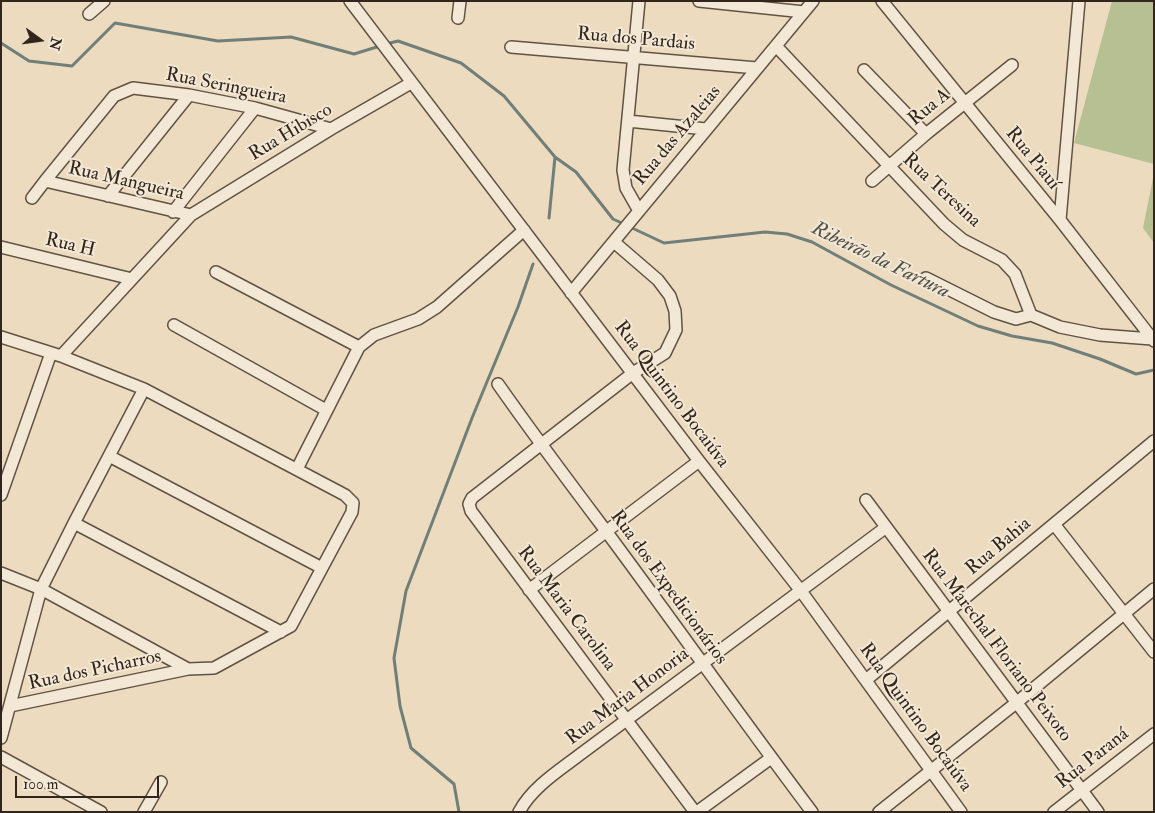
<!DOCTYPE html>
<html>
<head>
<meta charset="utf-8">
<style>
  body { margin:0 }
  #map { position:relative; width:1155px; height:813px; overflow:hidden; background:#ecdbbe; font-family:"IM FELL Double Pica",serif }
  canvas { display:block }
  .frame { position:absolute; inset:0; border:2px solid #32261c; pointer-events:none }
  .north { position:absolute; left:15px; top:15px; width:50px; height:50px; -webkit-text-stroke:4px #f3e8d5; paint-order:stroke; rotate:104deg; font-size:14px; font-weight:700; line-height:20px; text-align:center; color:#32261c }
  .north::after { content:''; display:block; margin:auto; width:18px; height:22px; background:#32261c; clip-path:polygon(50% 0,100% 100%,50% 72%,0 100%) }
  .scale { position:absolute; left:15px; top:776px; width:144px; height:22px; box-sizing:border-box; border:2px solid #32261c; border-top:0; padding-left:6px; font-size:15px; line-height:18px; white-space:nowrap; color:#32261c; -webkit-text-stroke:4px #f3e8d5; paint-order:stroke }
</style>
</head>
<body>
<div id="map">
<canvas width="1155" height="813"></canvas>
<div class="frame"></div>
<div class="north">N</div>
<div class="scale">100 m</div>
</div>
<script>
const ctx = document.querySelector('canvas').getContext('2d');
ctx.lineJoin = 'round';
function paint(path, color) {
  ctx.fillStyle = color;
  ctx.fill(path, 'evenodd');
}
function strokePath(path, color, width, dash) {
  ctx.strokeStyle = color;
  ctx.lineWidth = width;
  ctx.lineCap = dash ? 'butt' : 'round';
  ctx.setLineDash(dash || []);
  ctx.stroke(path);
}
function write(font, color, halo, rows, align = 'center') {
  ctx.font = font + ' "IM FELL Double Pica",serif';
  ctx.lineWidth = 4;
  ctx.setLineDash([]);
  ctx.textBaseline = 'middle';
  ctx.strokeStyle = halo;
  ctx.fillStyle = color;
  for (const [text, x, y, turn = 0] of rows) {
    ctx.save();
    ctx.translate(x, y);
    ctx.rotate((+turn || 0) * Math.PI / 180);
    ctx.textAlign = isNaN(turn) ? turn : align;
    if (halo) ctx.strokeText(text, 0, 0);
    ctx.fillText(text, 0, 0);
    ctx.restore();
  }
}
paint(new Path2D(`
  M1112,1h42v163l-80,-21z
  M1154,173v70l-11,-15z`), '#b7c092');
strokePath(new Path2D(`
  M1,43l28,18 43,5 43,-43 103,18 73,-4 63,17 26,-8
  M386,44l12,-3 63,22 43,33 51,61 21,15 37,47 11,5
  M549,218l6,-61
  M630,227l34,16 101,-11 22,2 25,8 79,43 87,41 34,10 40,7 48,16 36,15 18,-4
  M459,812l-5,-28 -43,-36 -11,-42 -6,-48 12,-67 66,-173 46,-111 15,-43`), '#707f79', 3);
const minor = new Path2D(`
  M350,1l349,460 102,130 160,221
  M699,1l105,11
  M882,1l178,219 94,121
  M89,14l15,-13
  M458,18l2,-17
  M776,46l168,178 19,16 39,20 13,14 16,41 29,12 40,8 52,4
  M511,47l246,21
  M864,70l62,64
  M628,121l78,8
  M45,181l69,-85 19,-8 56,7 66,13 76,21
  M872,181l54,-47 86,-69
  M108,196l81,-101
  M32,198l13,-17 146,34
  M639,211l-13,-23 -3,-18 16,-169
  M173,212l82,-104
  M1060,220l19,-219
  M614,242l44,38 12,16 5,15 1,19 -11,23 -32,20 -161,125 -3,6 2,7 224,301
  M1,247l131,32
  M216,272l143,75
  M926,278l68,34 22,7 15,-4
  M571,293l242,-292
  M174,325l152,85
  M1,337l60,19 83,33 201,106 8,8 -1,9 -61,114 -77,42 -26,1 -147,-80 -40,-16
  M61,356l130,-141 140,-86 80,-46
  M498,384c35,50 71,98 108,147 69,93 136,188 206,281
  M109,456l213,112
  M297,469l62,-122 15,-12 44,-16 19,-12 87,-77
  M1,495l50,-142
  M866,500l232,312
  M74,523l207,109
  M1054,524l100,128
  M529,590l170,-129
  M866,680l288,-239
  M10,706l178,-37
  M1,738l40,-149 33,-66 70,-134
  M1,757l100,55
  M144,812l17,-30
  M519,812c13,-25 41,-42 63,-59l303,-225
  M697,812l74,-54
  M879,812l137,-109 138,-114
  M1054,812l100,-78`);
strokePath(minor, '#605344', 14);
strokePath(minor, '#f3e8d5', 11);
write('19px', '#32261c', '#f3e8d5', [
  ["Rua dos Pardais",636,40,5],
  ["Rua Seringueira",226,87,11],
  ["Rua A",930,108,-39],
  ["Rua Hibisco",291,133,-31],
  ["Rua das Azaleias",678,136,-50],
  ["Rua Piauí",1032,159,51],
  ["Rua Mangueira",126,182,13],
  ["Rua Teresina",941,191,43],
  ["Rua H",70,246,13],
  ["Rua Quintino Bocaiúva",671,395,53],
  ["Rua Bahia",999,547,-40],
  ["Rua dos Expedicionários",668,588,54],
  ["Rua Maria Carolina",566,609,53],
  ["Rua Marechal Floriano Peixoto",996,646,53],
  ["Rua dos Picharros",95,671,-12],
  ["Rua Maria Honoria",628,697,-37],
  ["Rua Quintino Bocaiúva",915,718,54],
  ["Rua Paraná",1093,759,-38]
]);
write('italic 20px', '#51524a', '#f3e8d5', [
  ["Ribeirão da Fartura",880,261,26]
]);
</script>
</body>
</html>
